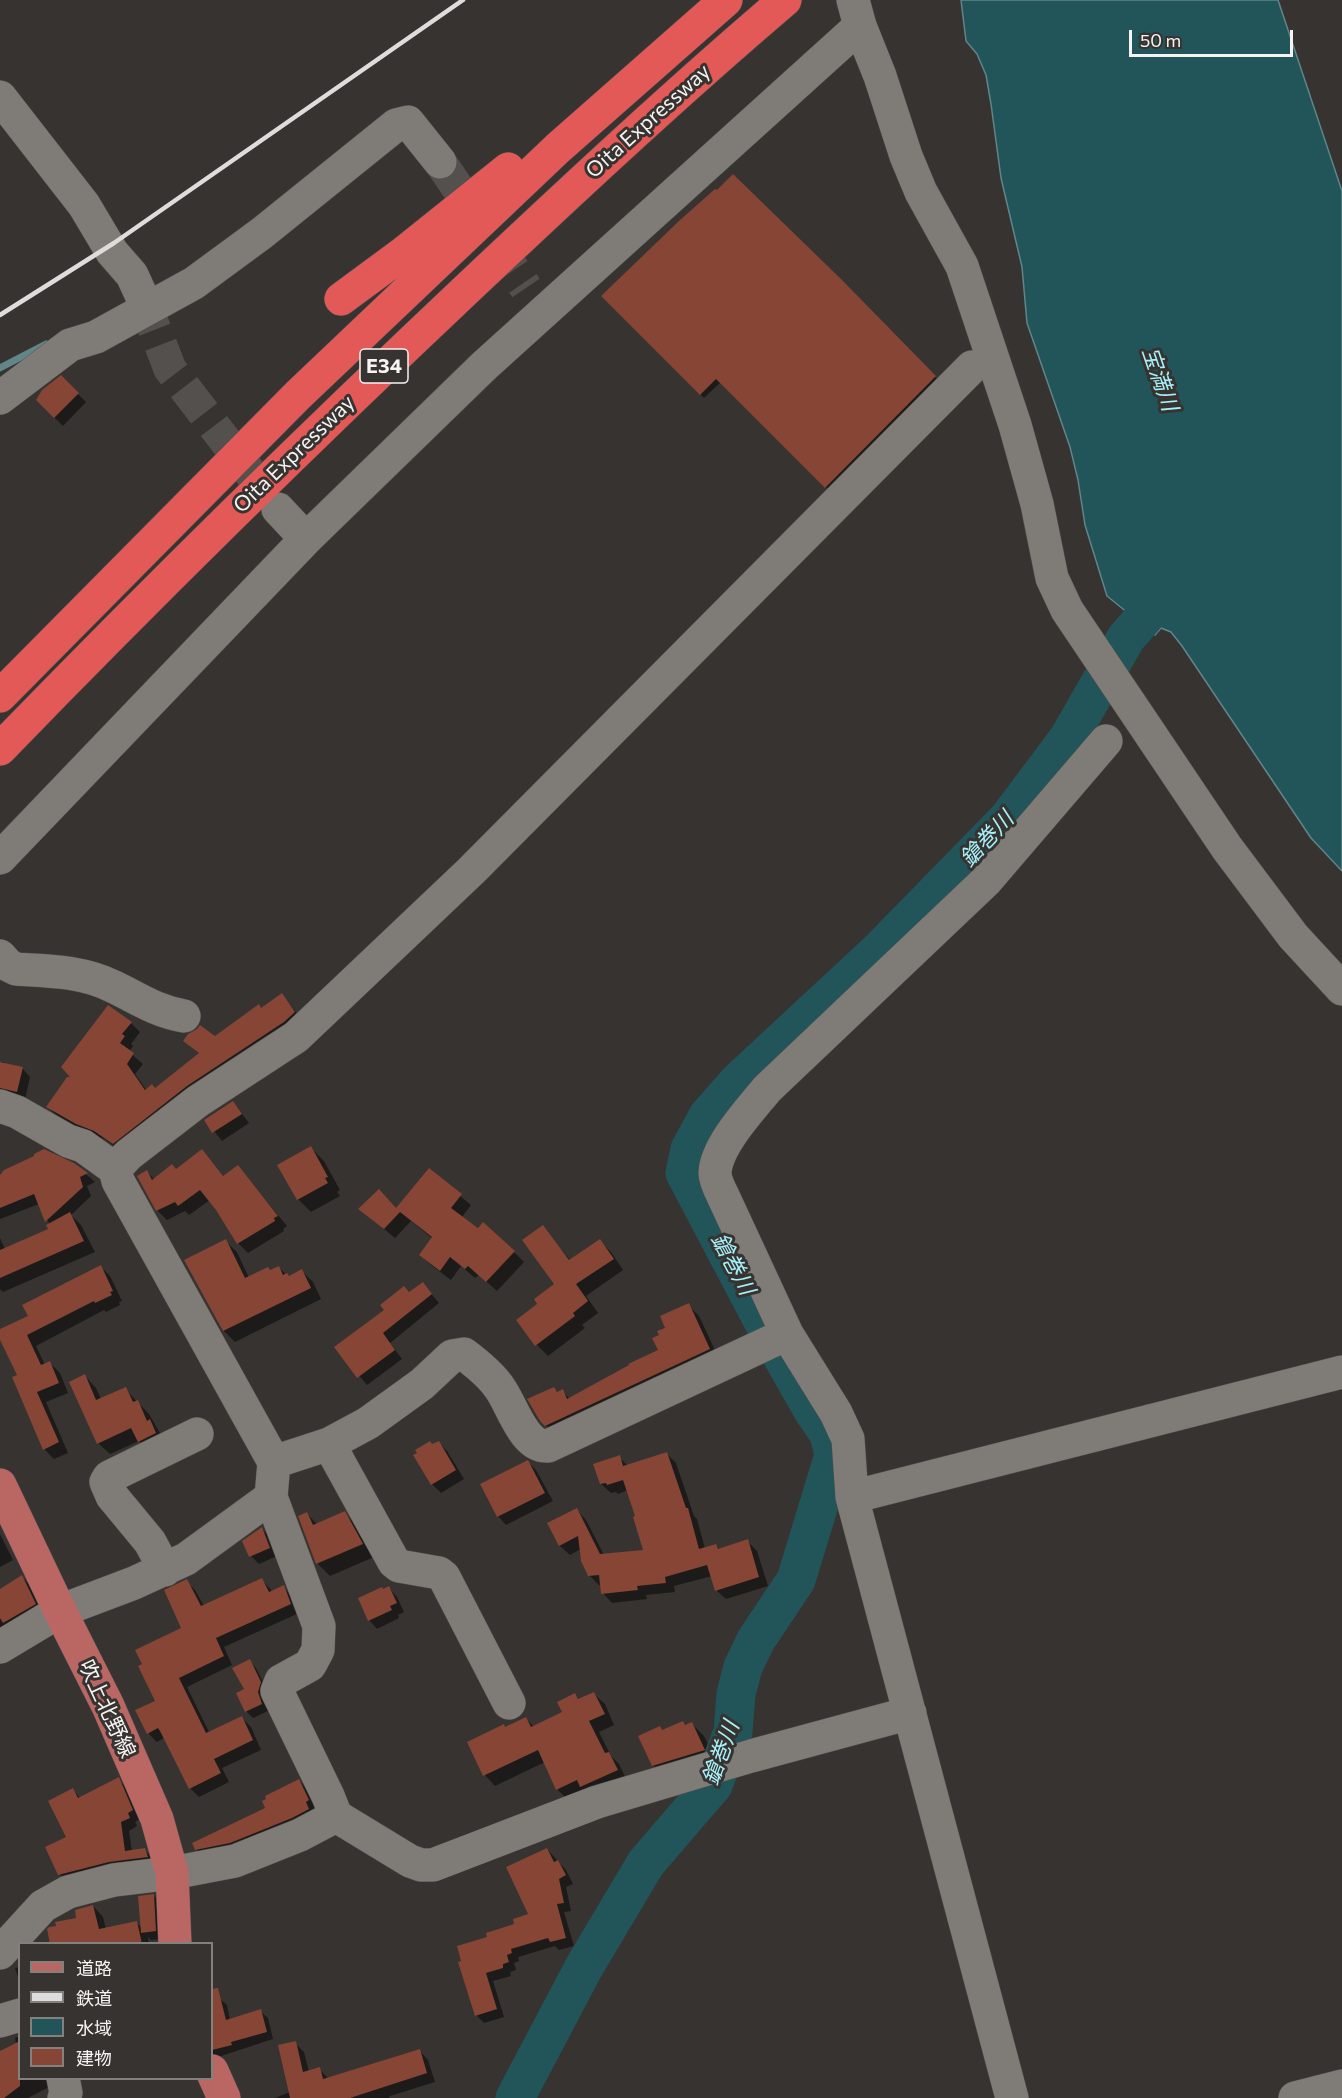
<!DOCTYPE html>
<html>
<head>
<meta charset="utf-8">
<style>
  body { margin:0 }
  #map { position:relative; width:1342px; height:2098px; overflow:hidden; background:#363330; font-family:Commissioner,"Noto Sans JP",sans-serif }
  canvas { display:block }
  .legend { position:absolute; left:18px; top:1942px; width:195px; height:138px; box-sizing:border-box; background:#363330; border:2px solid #83807e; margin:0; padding:8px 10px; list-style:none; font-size:18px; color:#f6f4f2 }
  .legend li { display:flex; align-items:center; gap:12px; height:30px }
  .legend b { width:30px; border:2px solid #83807e }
  .scale { position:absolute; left:1129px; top:30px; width:164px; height:27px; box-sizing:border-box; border:3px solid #f6f4f2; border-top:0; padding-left:8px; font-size:18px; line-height:21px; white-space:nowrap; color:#f6f4f2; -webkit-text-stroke:4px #363330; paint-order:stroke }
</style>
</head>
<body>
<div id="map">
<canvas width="1342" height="2098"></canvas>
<ul class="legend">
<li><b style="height:8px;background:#ba6764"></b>道路</li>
<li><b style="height:8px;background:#dfdddb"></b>鉄道</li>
<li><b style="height:16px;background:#21555a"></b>水域</li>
<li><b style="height:16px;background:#864535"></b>建物</li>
</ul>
<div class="scale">50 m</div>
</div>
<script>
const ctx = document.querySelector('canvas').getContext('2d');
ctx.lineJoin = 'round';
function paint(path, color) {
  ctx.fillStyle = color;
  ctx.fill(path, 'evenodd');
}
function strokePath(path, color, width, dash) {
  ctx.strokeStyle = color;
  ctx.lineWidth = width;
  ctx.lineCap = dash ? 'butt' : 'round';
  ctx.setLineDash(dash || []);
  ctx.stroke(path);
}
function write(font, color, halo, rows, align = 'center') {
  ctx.font = font + ' Commissioner,"Noto Sans JP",sans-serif';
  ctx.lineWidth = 6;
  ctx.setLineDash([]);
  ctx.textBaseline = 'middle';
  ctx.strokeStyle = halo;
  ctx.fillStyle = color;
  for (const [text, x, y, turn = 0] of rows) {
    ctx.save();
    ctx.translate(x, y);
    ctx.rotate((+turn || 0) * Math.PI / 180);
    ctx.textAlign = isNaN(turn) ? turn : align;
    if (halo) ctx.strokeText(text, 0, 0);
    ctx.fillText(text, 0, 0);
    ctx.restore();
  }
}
const water = new Path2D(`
  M961,0h317l64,191v680l-31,-33 -129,-192 -11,-14 -10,-4 -6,7 -48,-39 -22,-71 -7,-45 -8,-33 -43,-124 -5,-56 -21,-89 -10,-74 -5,-29 -9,-21 -11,-13z`);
paint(water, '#21555a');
strokePath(water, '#618588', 1.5);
paint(new Path2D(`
  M841,281l98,100 -109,110 -109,-109 -17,16 -101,-102z
  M61,377l25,25 -23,24 -26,-26z
  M282,995l22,27 -181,130 -18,-13 -19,-6 -29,-17 -9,-9 83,-84 9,9 -9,12 2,2 -4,6 14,12 -8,10 12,17 9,-1 44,-36 -15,-13 30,-4 47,-27z
  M4,1062l2,3 16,3 8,9 -5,23 -25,-2v-35z
  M233,1102l16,21 -27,18 -16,-20z
  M311,1148l13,13 16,29 -3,2 3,4 -29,16 -13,-13z
  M202,1151l22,26 14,-10 49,59 -4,3 1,2 -36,22 -10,-10 -28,-43 -21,15 -4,-4 -18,9 -10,-10 -10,-38 8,8 21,-9z
  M74,1164l21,18 -8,4 4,10 -20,19 10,10 14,27 -92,40 -3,-3v-51l5,11 45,-19v-5l-11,-21 -39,15v-41z
  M429,1170l42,35 -9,12 52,35 10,10 -27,29 -18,-16 -4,3 -14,-12 -10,14 -20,-15 -10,-10 12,-16 -22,-18 -16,17 -35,-29 37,1z
  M542,1227l29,34 29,-20 11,11 12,18 -37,26 12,17 -16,12 3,3 -37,28 -11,-11 -19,-25 21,-16 17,-20z
  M225,1241l12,11 12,26 30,-10 10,9 13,-6 11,11 8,17 -86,43 -11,-11 -38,-70z
  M100,1266l10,10 12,25 -3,1 1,3 -14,7 -2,-2 -68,36 9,19 5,-2 10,10 8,20 -22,9 22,51 -14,6 -10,-10 -25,-73 -19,-40v-5l30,-14z
  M423,1284l16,19 -49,40 12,16 -35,26 -31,-38z
  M688,1305l11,11 21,45 -162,76 -17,-17 13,-31 4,4 4,-2 8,8 90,-48 1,-15z
  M85,1376l11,12 5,11 24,-10 24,25 18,31 -16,8 -12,-12 -29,13 -12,-11z
  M438,1442l9,9 17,28 -23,14 -9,-9 -17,-28z
  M667,1454l9,9 18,53 3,3 8,30 11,-3 4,4 27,-9 10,10 11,35 -42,13 -10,-9 -4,-14 -38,10 1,6 -29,3 1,4 -35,4 -9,-10 -1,-8h-3l-10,-10 -8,-26 -11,6 -10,-9 -11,-22 28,-14 9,10 18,35 41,-4 -17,-61 -10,4 -2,-2 -5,1 -10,-9 18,-27 9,9z
  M527,1461l9,9 17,31 -47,24 -8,-9z
  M344,1513l13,13 17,31 -44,19 -13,-13 -10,-49 10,10z
  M262,1529l8,8 7,19 -18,8 -8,-8z
  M0,1534l13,26 -13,7z
  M22,1577l10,11 13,26 -45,28v-51z
  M262,1580l11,12 10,-5 9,9 7,17 -75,34 8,18 -45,22 23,47 32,-16 9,9 10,23 -39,18 7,14 -30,15 -9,-9 -26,-50 -7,4 -9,-9 9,-32 26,-72 3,-48 9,9 9,16z
  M389,1588l8,9 7,15 -6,3 1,3 -22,11 -8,-9 15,-29z
  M249,1661l7,7 11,22 1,21 -15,7 -7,-7v-21z
  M594,1694l11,10 9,21 -15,7 12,24 8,8 8,17 -59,19 -11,-11 -12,-27 -50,24 -10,-11 -16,-32 57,-24 8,8 30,-14 11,-18 5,5z
  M691,1723l13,13 13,27 -50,15 -14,-13 7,-37 4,3z
  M118,1779l9,9 13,31 -5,3 2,4 -8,5 3,21 12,-2 9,8 -85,25 -8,-9 8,-36 5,-48 8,9z
  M299,1781l8,8 10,20 -1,9 -111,39 -9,-8 71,-40z
  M547,1849l19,21 7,14 -7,3 5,24 -7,1 10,34 -15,4 -4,-4 -37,11 1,4 -5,2 2,7 -6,2 1,4 -18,5 11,36 -20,6 -8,-8 13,-77 27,-13 14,-10z
  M154,1896l8,8 2,35 -13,1 -3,-3 1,7h-97l41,-38 10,11 3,12 30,-7 7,7z
  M20,1967v16l-5,-15z
  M219,1998l8,7 3,15 30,-9 8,7 5,21 -58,19 -3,-3v-55z
  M20,2036v42h39l-4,6 -27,14h-28v-31l16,-23 -1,-6z
  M295,2043l9,9 5,20 10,-3 9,9 92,-27 8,9 7,22 -45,14 -1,2h-114l15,-6z`), '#0007');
strokePath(new Path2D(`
  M0,368l46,-24`), '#618588', 7);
strokePath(new Path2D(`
  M515,2098l69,-131 62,-104 67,-78 20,-53 3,-38 7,-27 13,-27 40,-60 38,-125 -5,-21 -17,-25 -38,-67 -89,-169 5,-24 18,-33 31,-35 142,-132 127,-130 60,-80 58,-101 48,-55`), '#21555a', 39);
paint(new Path2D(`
  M733,174l109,106 94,96 -111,112 -109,-109 -16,16 -99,-99 79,-76 35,-31 2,1z
  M61,375l18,18 -25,25 -18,-18 6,-10z
  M282,993l13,19 -11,10 -97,64 -74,58 -19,-13 -18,-7 -30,-17 21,-30h3l-9,-10 47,-62 24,17 -10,12 3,2 -5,7 14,10 -7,11 18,26 7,-6 3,4 44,-35 -16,-12 5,-7 9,-5 3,-4 15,11 44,-32 2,4z
  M0,1062l23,5 -6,25 -17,-4z
  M233,1101l9,13 -30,19 -8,-13z
  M311,1146l17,31 -3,1 3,5 -31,17 -20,-35z
  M44,1149l30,14 14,10 -8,4 3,10 -38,35 -11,-28 -34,14v-33l4,-5 30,-14v-2z
  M202,1149l21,27 15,-11 40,51 -4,2 1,3 -38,23 -21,-34 -16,-20 -22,16 -3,-4 -19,9 -19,-35 10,-6 5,10 20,-16 4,5z
  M429,1168l33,26 -11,14 27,20 5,-6 32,29 -29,31 -18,-16 -3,3 -15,-12 -10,14 -21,-16 13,-18 -32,-25 -16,17 -26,-20 21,-20 17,19z
  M70,1212l14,29 -84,37v-28l48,-21 -2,-4z
  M543,1225l26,35 31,-21 14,20 -38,25 12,17 -15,12 2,3 -40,30 -19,-26 21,-16 -3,-5 20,-15 -32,-44z
  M226,1239l19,39 23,-11 2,3 9,-4 4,9 4,-2 2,3 13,-7 9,19 -88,43 -39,-71z
  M101,1265l12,26 -3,1 2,3 -17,8 -1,-2 -67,34 14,30 9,-4 9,22 -22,9 22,50 -16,8 -31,-73 5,-2 -17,-35v-11l28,-13 -6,-11z
  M423,1282l9,12 -49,39 12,17 -38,28 -23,-31 50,-37 -4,-5 24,-19 5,6z
  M689,1303l21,46 -165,77 -5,-5 -13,-22 27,-12 3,5 6,-3 4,10 62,-34 -1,-1 30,-14 -6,-12 7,-3 -2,-4 8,-3 -5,-12z
  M85,1374l11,26 30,-13 7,15 5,-2 9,21 3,-2 6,14 -18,9 -7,-14 -34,16 -28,-62z
  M430,1441l2,3 7,-3 17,29 -25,15 -18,-30 4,-2 -2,-3z
  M667,1452l19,56h2l11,41 17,-5 2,5 30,-10 11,38 -44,14 -8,-26 -42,12 1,6 -29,3 1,4 -37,4 -2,-19 -11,1 -7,-15 -3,-25 -19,10 -12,-23 30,-15 23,46 43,-4 -10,-33 2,-1 -12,-36 -16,5 -1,-2 -6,1 -7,-20 27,-9 3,11z
  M528,1460l17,33 -48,24 -17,-33z
  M345,1511l18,33 -47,20 -18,-48 9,-4 6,13z
  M262,1527l8,21 -21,9 -7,-16z
  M22,1575l14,29 -33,19 -3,-5v-29z
  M262,1578l7,14 15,-7 7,19 -75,34 8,18 -45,22 27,55 36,-17 11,24 -39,19 7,14 -32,16 -29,-58 -2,-3 -11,6 -12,-24 20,-9 -17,-35 4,-2 -7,-14 46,-22 -17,-38 23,-11 14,27z
  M389,1586l8,17 -7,3 2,4 -24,11 -10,-23 24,-11 1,2z
  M250,1659l11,23 -3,10 4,12 -17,8 -9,-19 8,-4 -12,-21z
  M594,1692l11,22 -16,7 16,32 4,-1 9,18 -38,17 -3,-7 -21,10 -18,-40 -55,26 -16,-34 37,-18 1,3 21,-10 5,10 31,-15 -5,-10 18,-9 3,6z
  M683,1721l2,4 7,-3 13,28 -53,16 -14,-30 22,-10 2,4z
  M119,1777l14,33 -5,3 2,5 -9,4 4,29 20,-3 3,9 -39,5 -51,13 -13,-28 21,-10 -18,-36 25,-13 5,10z
  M299,1779l10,21 -3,2 3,7 -17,9 -62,25 -35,7 -3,-7 73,-35 -3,-7 4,-2 -1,-3z
  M547,1848l7,14 4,-2 8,15 -7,4 5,24 -7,1 9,34 -16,4 -2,-4 -37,11 1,4 -5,2 2,7 -6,2v4l-17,5 11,36 -22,7 -17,-54 3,-1 -4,-15 30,-9 -1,-4 28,-9 -1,-5 15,-5 -22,-47z
  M154,1894l2,37 -15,2 -3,-37z
  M93,1905l6,24 38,-8 5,23h-92l-3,-15 2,-2 7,-1 -1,-4 21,-4 -1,-8z
  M218,1988l8,32 35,-11 6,23 -36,10 1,3 -20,5v-61z
  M20,2041v45l-16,12h-4v-47z
  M296,2041l7,31 17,-5 3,12 97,-30 7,24 -77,25h-60l-12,-53z`), '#864535');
strokePath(new Path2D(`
  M440,162l86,126
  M143,299l27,70 108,140`), '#53504d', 33, [33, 16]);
const minor = new Path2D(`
  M860,26l20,50 26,80 15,36 41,74 53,159 22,79 15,74 15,32 160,238 66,88 49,53
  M0,97l84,108 28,47 20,23 11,24
  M0,398l70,-53 26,-8 98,-54 68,-50 134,-108 12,-3 32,40
  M278,509l28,30
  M0,858l306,-319 178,-173 376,-340 -7,-26
  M0,956l8,9 8,4c32,2 66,2 96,17 26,12 43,25 72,30
  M0,1106l17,6 51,29 15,5 32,23
  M329,1444l65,118 5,4 40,7 5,4 65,126
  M274,1462l55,-18 39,-21 54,-39 30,-28 12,-2c12,9 26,20 35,33 13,17 24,61 49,59l239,-112
  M271,1497l48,129 -1,24 -8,15 -29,16 -4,10 51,105 8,20
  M852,1497l490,-125
  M165,1570l-15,-28 -38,-46 -6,-14 3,-5 88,-43
  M0,1647l60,-36 74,-28 52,-24 85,-62 3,-35 -156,-281 -3,-12 13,-14 70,-54 98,-64 175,-166 501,-504
  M0,1953l43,-47 25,-14 46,-12 58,-7 63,-12 65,-26 36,-19 74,45 11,4h12l164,-63 154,-46 159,-43
  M0,2021l20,-6
  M63,2078l3,15 -2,5
  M1012,2098l-160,-601 -4,-58 -12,-26 -49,-79 -64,-138c-3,-6 -8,-16 -8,-23 1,-27 35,-63 52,-84l219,-208 120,-140
  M1295,2098l47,-12`);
const major = new Path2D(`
  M0,1485l60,126 48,95 49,113 15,54 3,71
  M212,2071l12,27`);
const highway = new Path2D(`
  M341,299l61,-45 106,-85
  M0,696l298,-301 260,-247 168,-148
  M0,749c153,-158 310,-312 470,-463 103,-97 207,-194 315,-286`);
strokePath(minor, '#524f4c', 34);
strokePath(major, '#524f4c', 34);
strokePath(highway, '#524f4c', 34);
strokePath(minor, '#7f7c78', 33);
strokePath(major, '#ba6764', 33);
strokePath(highway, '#e25957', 33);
strokePath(new Path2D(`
  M0,315l114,-72 349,-243`), '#dfdddb', 4.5);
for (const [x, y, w] of [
  [384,366,48]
]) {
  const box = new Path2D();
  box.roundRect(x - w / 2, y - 17, w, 34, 4.5);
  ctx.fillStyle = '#363330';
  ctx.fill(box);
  strokePath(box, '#f6f4f2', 1.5);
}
write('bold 20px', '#f6f4f2', null, [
  ["E34",384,366]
]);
write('21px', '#f6f4f2', '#363330', [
  ["Oita Expressway",648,121,-42],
  ["Oita Expressway",294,454,-44],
  ["吹上北野線",107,1709,65]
]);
write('italic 22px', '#a7f1f9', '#363330', [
  ["宝満川",1160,379,71],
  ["鎗巻川",987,839,-47],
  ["鎗巻川",733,1264,62],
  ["鎗巻川",721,1753,-70]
]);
</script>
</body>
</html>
